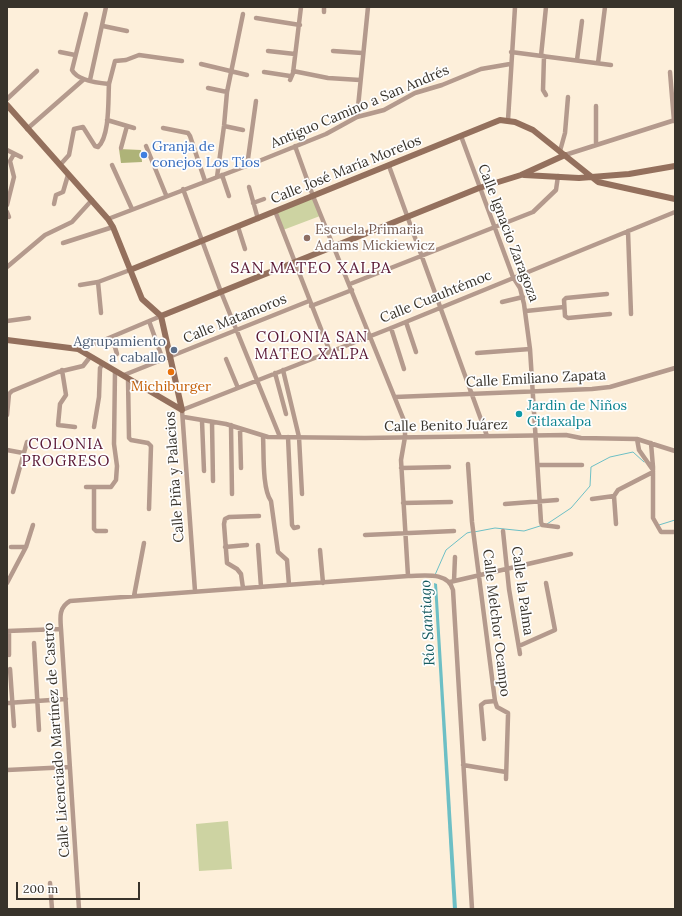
<!DOCTYPE html>
<html>
<head>
<meta charset="utf-8">
<style>
  body { margin:0 }
  #map { position:relative; width:682px; height:916px; overflow:hidden; background:#fdefda; font-family:Lora,serif }
  canvas { display:block }
  .frame { position:absolute; inset:0; border:8px solid #38332b; pointer-events:none }
  .scale { position:absolute; left:16px; top:882px; width:124px; height:18px; box-sizing:border-box; border:2px solid #38332b; border-top:0; padding-left:5px; font-size:12px; line-height:14px; white-space:nowrap; color:#38332b; -webkit-text-stroke:3px #fefefe; paint-order:stroke }
</style>
</head>
<body>
<div id="map">
<canvas width="682" height="916"></canvas>
<div class="frame"></div>
<div class="scale">200 m</div>
</div>
<script>
const ctx = document.querySelector('canvas').getContext('2d');
ctx.lineJoin = 'round';
function paint(path, color) {
  ctx.fillStyle = color;
  ctx.fill(path, 'evenodd');
}
function strokePath(path, color, width, dash) {
  ctx.strokeStyle = color;
  ctx.lineWidth = width;
  ctx.lineCap = dash ? 'butt' : 'round';
  ctx.setLineDash(dash || []);
  ctx.stroke(path);
}
function write(font, color, halo, rows, align = 'center') {
  ctx.font = font + ' Lora,serif';
  ctx.lineWidth = 3.5;
  ctx.setLineDash([]);
  ctx.textBaseline = 'middle';
  ctx.strokeStyle = halo;
  ctx.fillStyle = color;
  for (const [text, x, y, turn = 0] of rows) {
    ctx.save();
    ctx.translate(x, y);
    ctx.rotate((+turn || 0) * Math.PI / 180);
    ctx.textAlign = isNaN(turn) ? turn : align;
    if (halo) ctx.strokeText(text, 0, 0);
    ctx.fillText(text, 0, 0);
    ctx.restore();
  }
}
paint(new Path2D(`
  M313,198l7,18 -37,14 -7,-17z
  M228,821l4,48 -33,2 -3,-47z`), '#cdd3a2');
paint(new Path2D(`
  M119,149l22,1 1,12 -21,1z`), '#aeb378');
paint(new Path2D(`
  M434,583l3,1 20,325h-4z`), '#6dbfc5');
strokePath(new Path2D(`
  M547,524l24,-16 19,-22 1,-19 19,-10 23,-5 11,10
  M659,525l16,-5
  M474,532l21,-4 29,3 16,-5
  M435,575l11,-25 21,-17 4,-1`), '#6dbfc5', 1);
strokePath(new Path2D(`
  M324,7v5
  M256,18l44,7
  M103,26l24,5
  M268,51l27,3
  M333,51l29,2
  M60,52l15,3
  M511,52l100,13
  M541,56l5,-49
  M544,56l-1,34 3,5
  M577,60l5,-39
  M598,63l7,-56
  M201,64l46,11
  M293,71l35,7 32,2
  M264,72l26,4
  M670,72l4,49
  M90,80l16,-73
  M290,80l3,-7 8,-66
  M109,84l6,-23 11,-1 13,-5 43,6
  M208,88l19,4
  M7,99l30,-28
  M357,117l11,-110
  M107,120l27,8
  M508,120l7,-113
  M224,126l19,4
  M163,128l25,5 2,3 15,45
  M27,129l56,-49
  M461,136l52,141 7,11 4,16 6,45 11,173 1,3 16,2
  M596,144v-38
  M146,146l20,49
  M295,146l18,50 92,227v14l-4,23 7,116
  M121,148l6,-22
  M7,150l14,7
  M560,151l5,-18 3,-36
  M565,155l110,-35
  M60,165l9,-10 5,-26 9,-2 12,19 3,1c12,-11 10,-47 11,-63 -11,-1 -32,-4 -37,-14l14,-56
  M112,165l20,44
  M247,166l9,-65
  M389,166l98,270
  M222,175l7,21
  M217,177l7,-51 3,-34 16,-78
  M249,187l9,32
  M183,189l38,103 59,145
  M253,203l11,-4
  M54,204l2,-9 7,-3 5,-17
  M7,205l7,-28 -4,-16 4,-7
  M275,211l55,141
  M7,212l2,5
  M108,219l146,-56 72,-29 31,-17 27,-7 31,-17 27,-8 39,-16 29,-5
  M238,227l7,22
  M628,231l3,83
  M63,243l50,-16
  M7,267l38,-32 27,-13 20,-22
  M98,282l3,31
  M350,284l183,-72 23,-22 2,-14
  M80,285l18,-3 32,-12
  M607,294l-41,4 -2,2 1,16 3,2 42,-4
  M502,302l21,-5
  M311,306l41,-16
  M526,311l38,-4
  M7,321l22,-3
  M149,321l14,39
  M406,322l10,30
  M391,328l13,41
  M112,337l5,17
  M78,349l19,-6 64,-27
  M477,353l53,-4
  M226,359l12,29
  M62,370l4,25 -6,9 -2,21 17,2
  M283,370l16,67 3,57
  M275,373l11,41
  M124,375l185,-74
  M128,378l1,60 2,2 17,3 3,3 -2,63
  M395,397l197,-8 18,-2 65,-19
  M7,415l2,-21 3,-3 46,-19 25,-6 7,-9
  M184,417l42,7 42,13 97,1 201,-3 15,3 56,1 38,12
  M202,421l2,50
  M212,422l1,59
  M231,425l1,69
  M94,427l5,-30 1,-29 3,-4
  M240,429l1,39
  M263,436c1,16 -1,53 8,65l7,51 9,8 2,25
  M288,437l4,88 2,3 4,-1
  M637,439l2,11 14,20
  M651,443l2,24v51l8,14h14
  M7,450l16,3
  M468,464l4,58 23,179 2,6 11,6v3l-2,63
  M539,465h43
  M401,468l48,-1
  M86,487h25l5,-7 1,-14 -3,-22 1,-73
  M94,487v42l2,2h10
  M13,492l14,-50
  M614,496l2,28
  M592,499l22,-3 4,-6 35,-18
  M403,503l48,-1
  M505,504l52,-4
  M503,531l6,58 11,65
  M365,535l89,-4
  M258,545l3,42
  M11,547h15
  M225,547l22,-2
  M320,550l3,33
  M454,581l1,-24
  M450,582l121,-28
  M7,583l19,-36 7,-22
  M243,588l-2,-14 -4,-5 -10,-6 -3,-39 1,-5 4,-2 30,-1
  M195,591l-13,-181 209,-82 284,-116
  M134,596l10,-53
  M7,631l54,-2
  M34,643l5,87
  M519,646l36,-16 -9,-47
  M9,655v-24
  M10,669l4,57
  M7,703l59,-4
  M484,739l-3,-34 4,-3 10,-1
  M463,765l43,7
  M7,770l63,-3
  M50,883l2,26
  M79,909l-18,-280c-1,-12 -2,-22 9,-28l338,-25c15,0 40,-5 45,14l19,319`), '#b49a8d', 4.5);
strokePath(new Path2D(`
  M7,105l101,114 5,8 29,72 19,17
  M524,175l55,3 50,-4 46,-8
  M130,270l370,-150 15,2 18,8 65,52 77,17
  M161,316l318,-128 42,-13 44,-20
  M161,316l21,94
  M7,340l71,9 104,61`), '#94705d', 6);
for (const [x, y, r, color] of [
  [144,155,4,"#3f7fe0"],
  [307,238,4,"#8d6e63"],
  [174,350,4,"#5c6f8a"],
  [171,372,4,"#e8710a"],
  [519,414,4,"#0f9aa8"]
]) {
  const dot = new Path2D();
  dot.arc(x, y, r, 0, 2 * Math.PI);
  ctx.fillStyle = color;
  ctx.fill(dot);
  strokePath(dot, '#fefefe', 1.5);
}
write('14px', '#38332b', '#fefefe', [
  ["Antiguo Camino a San Andrés",360,107,-23],
  ["Calle José María Morelos",346,170,-22],
  ["Calle Ignacio Zaragoza",508,233,69],
  ["Calle Cuauhtémoc",436,297,-22],
  ["Calle Matamoros",235,319,-22],
  ["Calle Emiliano Zapata",536,379,-3],
  ["Calle Benito Juárez",446,426,-1],
  ["Calle Piña y Palacios",175,477,-94],
  ["Calle la Palma",522,591,82],
  ["Calle Melchor Ocampo",496,623,83],
  ["Calle Licenciado Martínez de Castro",57,740,-94]
]);
write('14px', '#366cbe', '#fefefe', [
  ["Granja de",152,147],
  ["conejos Los Tíos",152,163]
], 'left');
write('14px', '#785e54', '#fefefe', [
  ["Escuela Primaria",315,230],
  ["Adams Mickiewicz",315,246]
], 'left');
write('14px', '#4e5e75', '#fefefe', [
  ["Agrupamiento",166,342],
  ["a caballo",166,358]
], 'right');
write('14px', '#c56008', '#fefefe', [
  ["Michiburger",171,387]
]);
write('14px', '#0d838f', '#fefefe', [
  ["Jardin de Niños",527,406],
  ["Citlaxalpa",527,422]
], 'left');
ctx.letterSpacing = '1px';
write('15px', '#581632', '#fefefe', [
  ["COLONIA SAN",312,338],
  ["MATEO XALPA",312,355],
  ["COLONIA",66,445],
  ["PROGRESO",66,462]
]);
ctx.letterSpacing = '0px';
write('italic 15px', '#185d62', '#fefefe', [
  ["Río Santiago",428,623,-93]
]);
ctx.letterSpacing = '1px';
write('16px', '#581632', '#fefefe', [
  ["SAN MATEO XALPA",311,268]
]);
ctx.letterSpacing = '0px';
</script>
</body>
</html>
